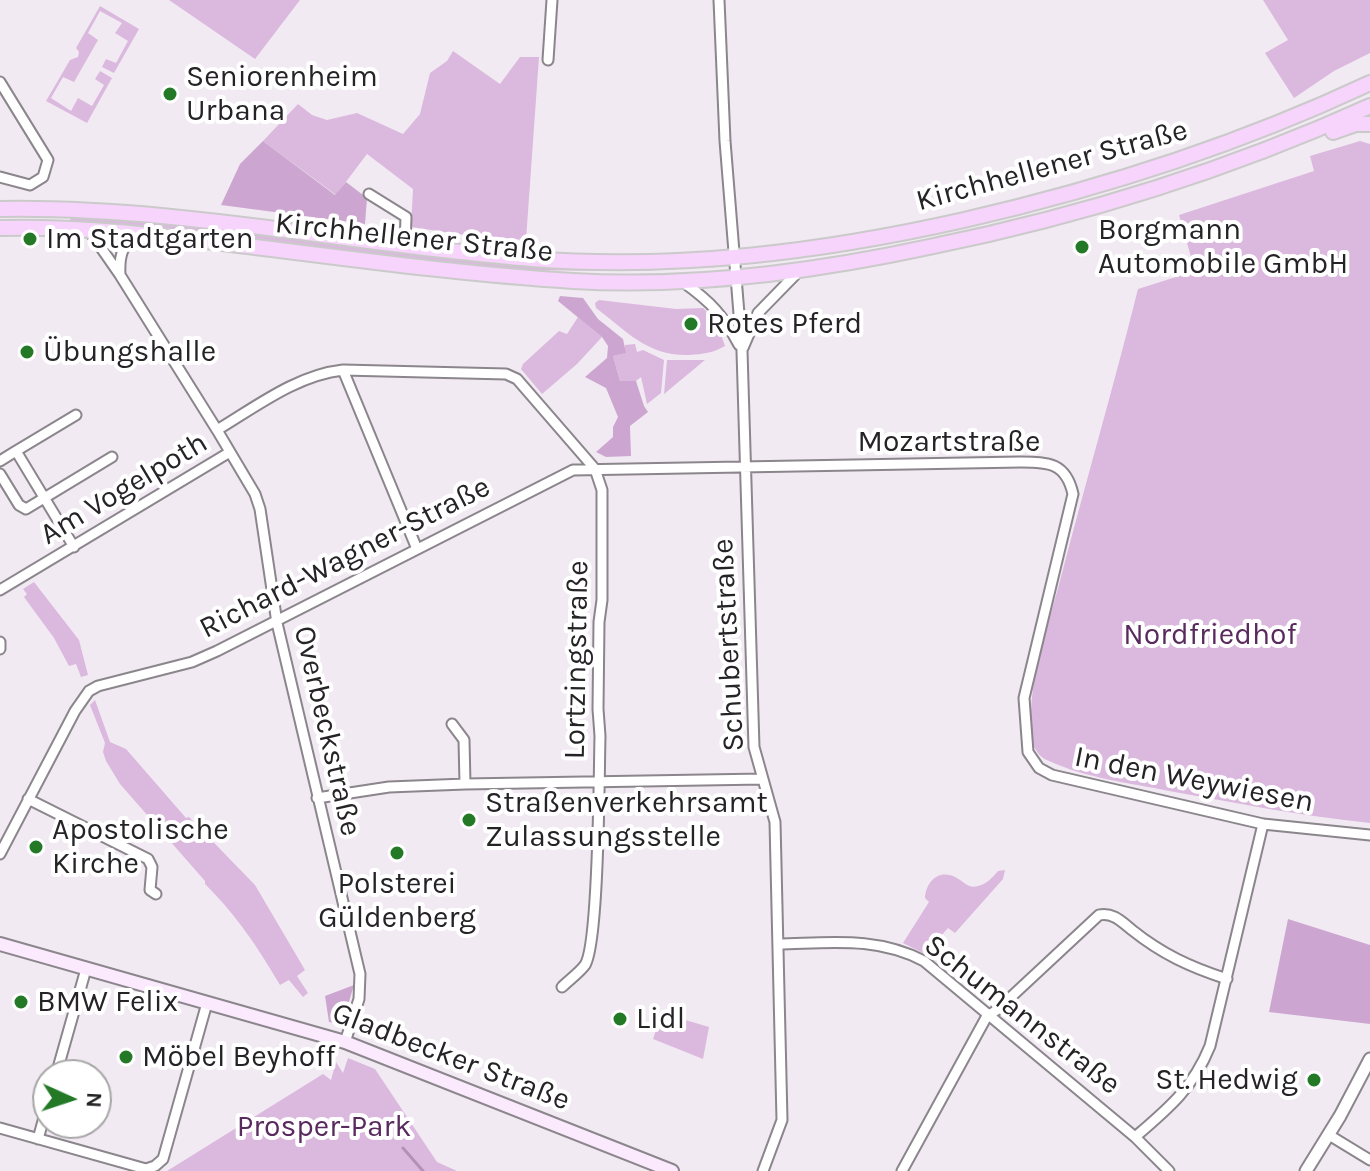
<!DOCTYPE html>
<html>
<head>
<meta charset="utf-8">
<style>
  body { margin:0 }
  #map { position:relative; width:1370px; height:1171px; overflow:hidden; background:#f2eaf2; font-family:Karla,sans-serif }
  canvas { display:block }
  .north { position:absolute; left:32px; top:1059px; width:80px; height:80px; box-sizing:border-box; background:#fff; border:2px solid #a8a7a8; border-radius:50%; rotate:93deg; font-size:22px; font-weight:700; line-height:32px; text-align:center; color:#252326 }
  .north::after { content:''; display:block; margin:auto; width:28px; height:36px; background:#237926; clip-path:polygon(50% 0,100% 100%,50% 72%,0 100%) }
</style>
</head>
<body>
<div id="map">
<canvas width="1370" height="1171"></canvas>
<div class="north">N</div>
</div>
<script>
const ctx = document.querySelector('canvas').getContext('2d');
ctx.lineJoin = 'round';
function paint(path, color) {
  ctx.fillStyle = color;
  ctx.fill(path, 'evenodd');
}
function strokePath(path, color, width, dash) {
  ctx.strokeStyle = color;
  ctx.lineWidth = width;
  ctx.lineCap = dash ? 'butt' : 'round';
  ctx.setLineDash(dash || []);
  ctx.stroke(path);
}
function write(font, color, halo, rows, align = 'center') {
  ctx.font = font + ' Karla,sans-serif';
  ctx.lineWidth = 8;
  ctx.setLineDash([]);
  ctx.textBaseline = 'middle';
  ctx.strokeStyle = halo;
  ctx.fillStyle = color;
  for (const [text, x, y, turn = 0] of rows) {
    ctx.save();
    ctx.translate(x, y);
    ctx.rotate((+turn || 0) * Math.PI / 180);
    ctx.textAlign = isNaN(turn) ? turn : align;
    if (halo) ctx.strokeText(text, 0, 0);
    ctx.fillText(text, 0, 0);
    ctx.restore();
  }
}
paint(new Path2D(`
  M169,0h131l-45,59z
  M1263,0h107v53l-36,18 -40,27 -29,-45 23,-13z
  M100,6l39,23 -25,44 -12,-6 4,-8 10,4 12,-22 -13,-8 7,-10 -22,-12 -12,22 10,7 -24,42 -11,-5 -12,21 20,13 7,-13 14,8 12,-21 -9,-6 5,-8 12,7 -25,45 -41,-22 24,-41 8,-3 1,-5 -3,-4z
  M453,51l47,33 20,-27h19l-13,183 -48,-3 -67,-10 2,-38 -46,-35 -31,41 -73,-54 35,-37 14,11 15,5 30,-7 46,21 17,-20 10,-41 17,-12z
  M1360,141l10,3v679c-68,-7 -134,-20 -201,-32 -39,-8 -83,-13 -120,-30 -8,-3 -13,-9 -16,-17 -9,-56 14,-113 28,-167 25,-96 53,-192 77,-288l57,-18 -16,-56 135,-44 -4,-15z
  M71,215l149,14 286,35 87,3h125l-80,4 -132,-1 -436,-48z
  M599,300l77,9 27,-1 13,12 9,26c-12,7 -22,8 -36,9 -42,1 -61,-23 -93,-47l-1,-5z
  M578,317l24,20 -25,27 -35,30 -21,-25 2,-5 36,-33 8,3z
  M635,344l2,8 6,-2 21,10 -3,33 -14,11 -6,-27 -5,4h-16l-7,-25 12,-3v-8z
  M667,360h38l-41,34z
  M34,582l45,58 9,35 -7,2 -5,-13 -7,2 -15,-28 -30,-41 3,-3 -4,-5z
  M95,700l15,42 16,7 60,69 3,-1 66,68 50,85 -8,6 11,17 -5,4 -14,-17 -9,5c-23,-39 -43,-69 -75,-101v-3l-85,-97 -14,-23 -3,-9 2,-9 -15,-38z
  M1005,870l-2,9 -48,54 -7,-5 -23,26 -22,-11 26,-41 -4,-4c1,-16 13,-29 30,-21 9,4 12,12 23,9 9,-2 15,-9 20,-15z
  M662,1013l47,14 -6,32 -50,-20z
  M348,1058l27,11 62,93 20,9h-290l156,-97 8,6 5,-18 7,11z`), '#dbb8de');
paint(new Path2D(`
  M263,141l72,54 11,-13 21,16 -2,26 -144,-19 19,-41z
  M560,296l23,2 15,21 25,20 3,14 -13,3 7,25h16l8,25 4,6 -18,14 1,30 -25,1 -10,-5 17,-15v-10l5,-10 -12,-29 -21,-11 22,-19 1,-12 -6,-9 -44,-36z
  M1288,919l82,26v79l-101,-12z
  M354,985l-11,37 -4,2 -10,-2 -4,-26z`), '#cca6d0');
strokePath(new Path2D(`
  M403,1148l20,23`), '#b58fb8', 3);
const minor = new Path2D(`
  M719,0l6,141 17,210 12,396 21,75 7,298 -19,51
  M548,60l4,-60
  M0,82l48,78 -5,17 -13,8 -30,-8
  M369,194l37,23 -1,29
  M88,229l32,46 97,155 38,64 5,15 17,114 83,351 -1,25 -14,43
  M120,275c-1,-19 2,-30 17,-41
  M683,282c28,20 40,33 56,63
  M743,348l15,-35 41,-42
  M343,370l74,179
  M217,430c40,-24 80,-55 126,-60l163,4 11,5 78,90 7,21v110l-3,22 -1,87 2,27c-1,37 -1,207 -15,229 -6,8 -16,15 -23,22
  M0,461l16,-10
  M0,474l19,31 7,4 86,-52
  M74,547l-58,-96 60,-36
  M0,590l230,-138
  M0,642v7
  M452,724l12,16 1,44
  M317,798l72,-11 76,-3 298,-5
  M28,799l120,60 4,8 -2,23 6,4
  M0,854l75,-143 14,-20 9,-5 94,-24 25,-11 356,-181 448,-8c28,0 45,1 52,32l-49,204 4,54 11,16 13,7 211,49 107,11
  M778,944c52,-1 98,-8 146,17l211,176 34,34
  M56,1075l30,-106
  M0,1128l146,41 9,-3 8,-7 44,-156
  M1329,1135l41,25
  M1135,1137c34,-29 58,-49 75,-91l53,-222
  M38,1139l10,-36
  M902,1171l85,-155 10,-6 102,-95c14,-3 23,7 33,15 30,24 58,37 95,49`);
const tertiary = new Path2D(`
  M1306,1171l34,-55 30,-57`);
const secondary = new Path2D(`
  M0,944l345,98 327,129`);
const primary = new Path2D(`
  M1333,132l23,-8h14
  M0,209c178,-3 354,36 532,50 146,11 290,-7 432,-39 140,-32 276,-76 406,-137
  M0,228c78,-2 154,7 231,16 114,14 228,30 342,37 120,7 240,-9 356,-34 152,-31 300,-77 441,-141`);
strokePath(minor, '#8b858c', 13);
strokePath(tertiary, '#8b858c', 15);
strokePath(secondary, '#8b858c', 16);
strokePath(primary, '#cbcacb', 18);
strokePath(minor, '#fff', 9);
strokePath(tertiary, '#fff', 11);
strokePath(secondary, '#fbe9fd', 12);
strokePath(primary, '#f7d4fb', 14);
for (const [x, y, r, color] of [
  [170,94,8,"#237926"],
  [30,239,8,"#237926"],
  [1082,247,8,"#237926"],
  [691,324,8,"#237926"],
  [27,352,8,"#237926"],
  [469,820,8,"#237926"],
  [36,847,8,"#237926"],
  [397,853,8,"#237926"],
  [21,1002,8,"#237926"],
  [620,1019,8,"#237926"],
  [126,1057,8,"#237926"],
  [1314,1080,8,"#237926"]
]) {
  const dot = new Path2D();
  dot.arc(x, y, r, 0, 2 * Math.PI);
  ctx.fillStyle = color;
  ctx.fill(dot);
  strokePath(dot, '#fff', 3);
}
write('30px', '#252326', '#fff', [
  ["Seniorenheim",186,77],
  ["Urbana",186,111],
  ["Borgmann",1098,230],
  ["Automobile GmbH",1098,264],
  ["Im Stadtgarten",46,239],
  ["Rotes Pferd",707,324],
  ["Übungshalle",43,352],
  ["Straßenverkehrsamt",485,803],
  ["Zulassungsstelle",485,837],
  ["Apostolische",52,830],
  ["Kirche",52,864],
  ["Polsterei",397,884,"center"],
  ["Güldenberg",397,918,"center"],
  ["BMW Felix",37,1002],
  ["Lidl",636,1019],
  ["Möbel Beyhoff",142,1057],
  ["St. Hedwig",1298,1080,"right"]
], 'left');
write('30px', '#252326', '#fff', [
  ["Kirchhellener Straße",1052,166,-15],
  ["Kirchhellener Straße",414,238,6],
  ["Mozartstraße",949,442],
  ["Am Vogelpoth",124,489,-31],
  ["Richard-Wagner-Straße",345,558,-27],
  ["Schubertstraße",729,645,-93],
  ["Lortzingstraße",577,660,-89],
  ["Overbeckstraße",327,731,77],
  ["In den Weywiesen",1194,780,11],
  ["Schumannstraße",1022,1015,38],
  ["Gladbecker Straße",451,1057,21]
]);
write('30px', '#592a5e', '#fff', [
  ["Nordfriedhof",1210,635],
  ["Prosper-Park",324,1127]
]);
</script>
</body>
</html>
